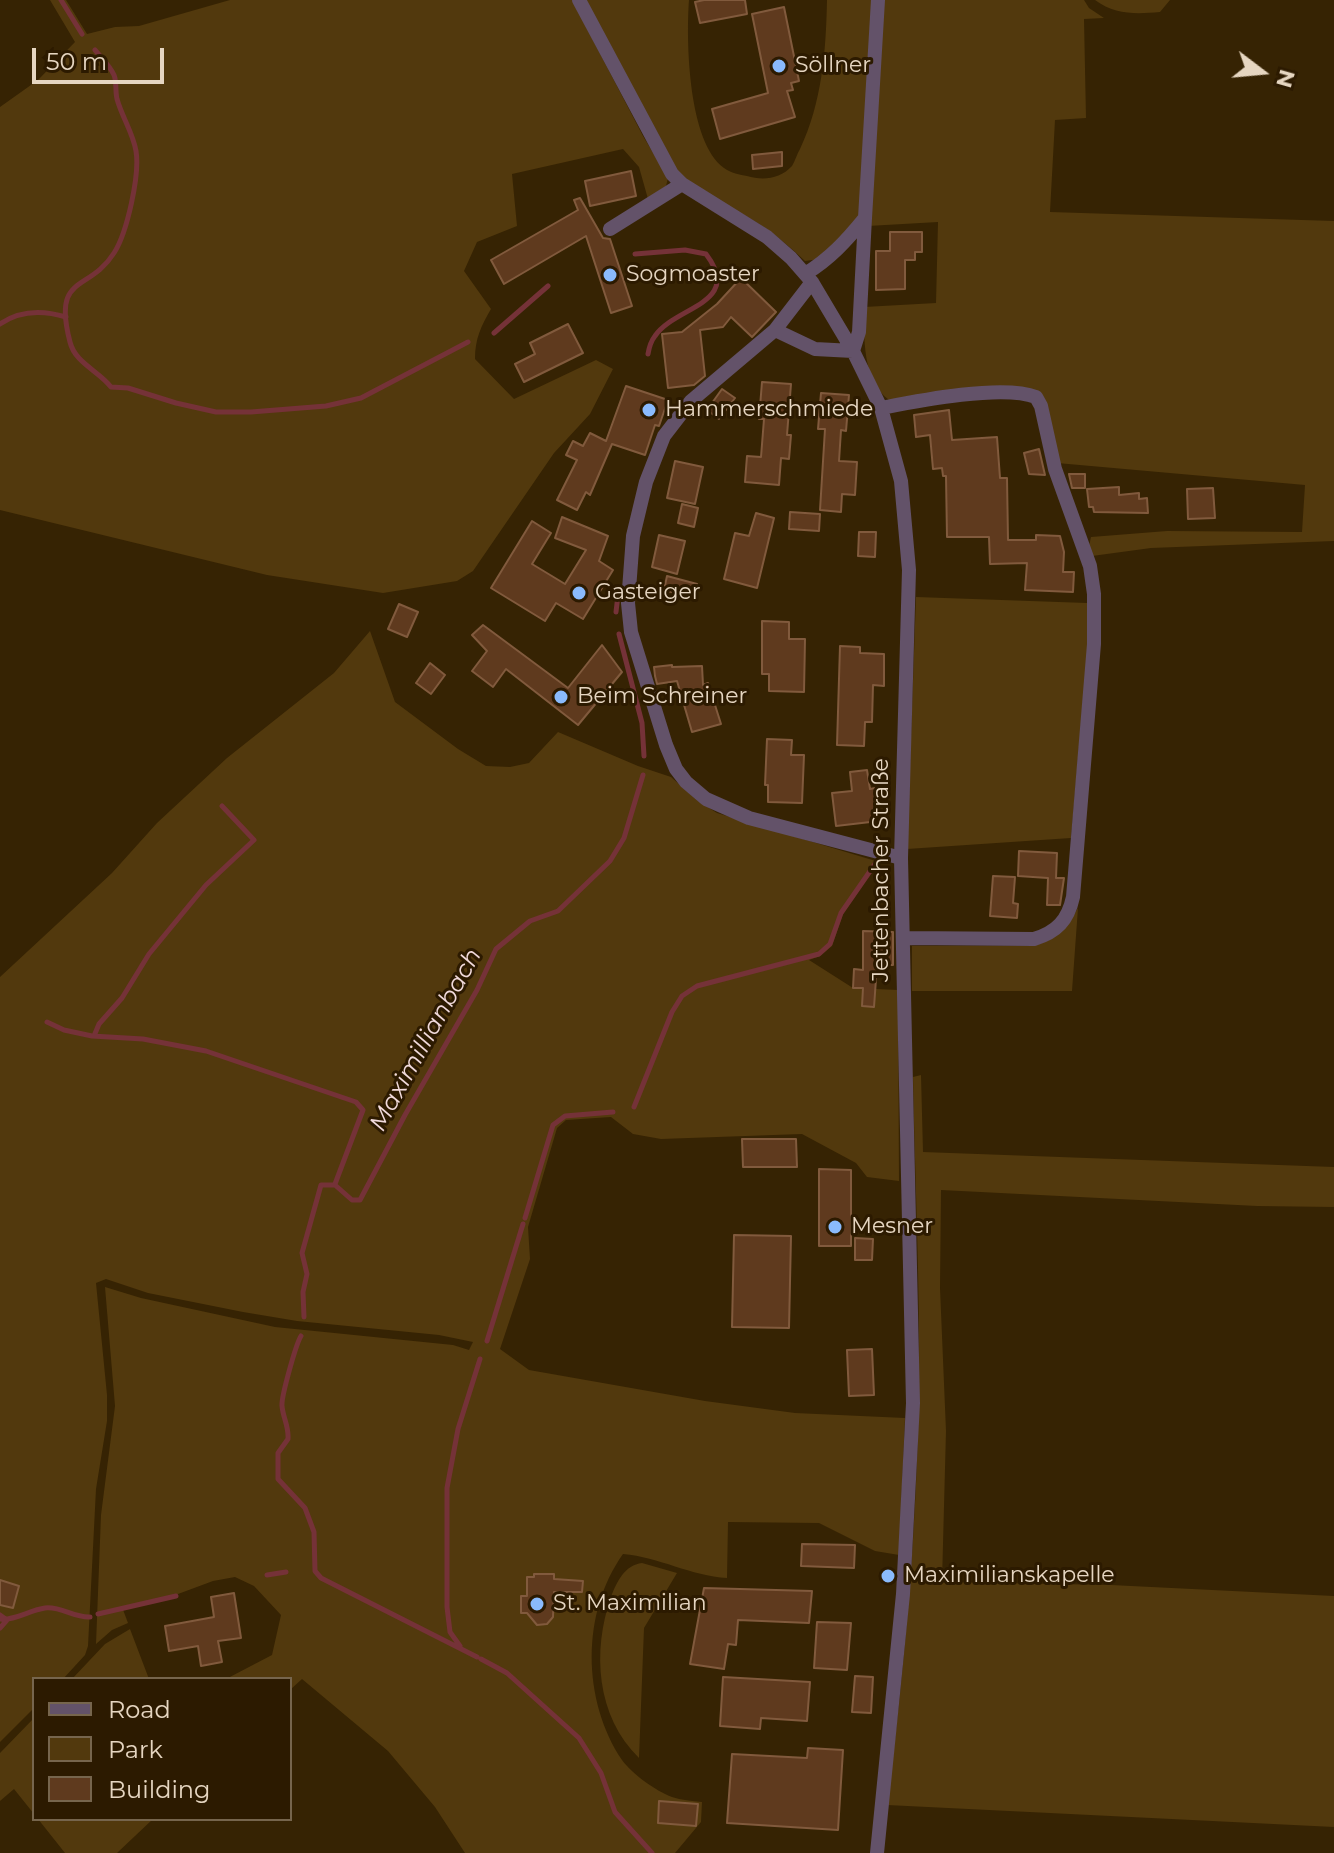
<!DOCTYPE html>
<html>
<head>
<meta charset="utf-8">
<style>
  body { margin:0 }
  #map { position:relative; width:1334px; height:1853px; overflow:hidden; background:#362303; font-family:Montserrat,sans-serif }
  canvas { display:block }
  .legend { position:absolute; left:32px; top:1677px; width:260px; height:144px; box-sizing:border-box; background:#2c1a00; border:2px solid #76654d; margin:0; padding:10px 14px; list-style:none; font-size:24px; color:#e6d6c1 }
  .legend li { display:flex; align-items:center; gap:16px; height:40px }
  .legend b { width:40px; border:2px solid #76654d }
  .north { position:absolute; left:1222px; top:32px; width:80px; height:80px; -webkit-text-stroke:6px #2c1a00; paint-order:stroke; rotate:106deg; font-size:22px; font-weight:700; line-height:32px; text-align:center; color:#e6d6c1 }
  .north::after { content:''; display:block; margin:auto; width:28px; height:36px; background:#e6d6c1; clip-path:polygon(50% 0,100% 100%,50% 72%,0 100%) }
  .scale { position:absolute; left:32px; top:48px; width:132px; height:36px; box-sizing:border-box; border:4px solid #e6d6c1; border-top:0; padding-left:10px; font-size:24px; line-height:28px; white-space:nowrap; color:#e6d6c1; -webkit-text-stroke:6px #2c1a00; paint-order:stroke }
</style>
</head>
<body>
<div id="map">
<canvas width="1334" height="1853"></canvas>
<ul class="legend">
<li><b style="height:10px;background:#635269"></b>Road</li>
<li><b style="height:22px;background:#52390d"></b>Park</li>
<li><b style="height:22px;background:#5f3a1e"></b>Building</li>
</ul>
<div class="north">N</div>
<div class="scale">50 m</div>
</div>
<script>
const ctx = document.querySelector('canvas').getContext('2d');
ctx.lineJoin = 'round';
function paint(path, color) {
  ctx.fillStyle = color;
  ctx.fill(path, 'evenodd');
}
function strokePath(path, color, width, dash) {
  ctx.strokeStyle = color;
  ctx.lineWidth = width;
  ctx.lineCap = dash ? 'butt' : 'round';
  ctx.setLineDash(dash || []);
  ctx.stroke(path);
}
function write(font, color, halo, rows, align = 'center') {
  ctx.font = font + ' Montserrat,sans-serif';
  ctx.lineWidth = 6;
  ctx.setLineDash([]);
  ctx.textBaseline = 'middle';
  ctx.strokeStyle = halo;
  ctx.fillStyle = color;
  for (const [text, x, y, turn = 0] of rows) {
    ctx.save();
    ctx.translate(x, y);
    ctx.rotate((+turn || 0) * Math.PI / 180);
    ctx.textAlign = isNaN(turn) ? turn : align;
    if (halo) ctx.strokeText(text, 0, 0);
    ctx.fillText(text, 0, 0);
    ctx.restore();
  }
}
paint(new Path2D(`
  M50,0h16l21,34 28,-7 24,-1 91,-26h342l71,136 25,42 -2,8 -18,13 -9,-32 -16,-18 -111,25 5,52 -40,16 -13,29 27,38c-10,17 -16,30 -16,50l39,40 82,-39 17,9 -23,45 -36,39 -81,118 -16,10 -74,12 -116,-18 -267,-65v-403l38,-27 37,-38z
  M585,0h104c-3,41 -1,142 35,168 7,5 16,7 23,8 16,5 33,3 45,-10 3,-5 5,-12 8,-17 22,-46 26,-98 27,-149h48l-14,217 -41,42 -15,2c-15,-14 -31,-28 -49,-39 -28,-17 -60,-30 -82,-55z
  M883,0h201l5,8 15,10 -20,1 2,99 -31,2 -5,92 284,9v320l-183,7 -59,8 -3,-10 2,-9 76,-6 135,1 3,-47 -248,-22 -20,-71 -6,-3h-64l-78,11c-27,-20 -25,-63 -25,-93l72,-4 2,-81 -70,4z
  M1095,0h75l-10,12c-24,2 -45,3 -65,-12z
  M916,597l171,6 2,30 -18,205 -164,11z
  M370,631l25,71 63,47 28,17 24,1 19,-4 29,-31 80,34 33,11 27,24 19,12 162,49 -36,52 -11,32 -12,10 -11,4 44,28 45,2 1,191 -32,-4 -11,-14 -54,-29 -141,5 -28,-5 -22,-17 -45,3 -9,8 -29,99 2,32 -30,90 29,21 176,31 90,12 110,5 -6,137 -24,-4 -56,-28 -91,-1 -1,56c-36,-2 -68,-21 -104,-24 -42,59 -41,146 -1,206 10,14 34,31 50,37 9,3 20,4 30,5l-1,20 -26,31h-210l-30,-46 -47,-56 -86,-72 -12,11v-11h-64l46,-24 9,-40 -27,-29 -19,-9 -22,4 -35,13 -56,13 6,16 -16,7 -16,14 5,-129 14,-109 -10,-119 36,11 134,29 178,18 16,5 4,-8 -34,-7 -142,-14 -54,-9 -95,-19 -42,-14 -10,4 11,112v26l-11,68 -8,157 -3,9 -22,24h-29v29l-34,34v-137l13,3 6,-22 -19,-4v-605l112,-104 45,-50 70,-65 107,-85z
  M1078,908l-6,83h-160v-45h120c24,-6 34,-17 46,-38z
  M921,1075l2,77 411,15v40l-77,-1 -316,-16 -1,98 6,143 -4,151 169,3 223,11v231l-447,-22c18,-139 30,-278 32,-418 1,-103 -4,-207 -6,-310z
  M642,1563l35,10 -33,55 -5,130c-43,-42 -47,-107 -28,-161 6,-16 14,-32 31,-34z
  M130,1629l19,50h-77l33,-35z
  M34,1718v96l-20,-25 -14,12v-48z
  M38,1819h115l-36,34h-52z`), '#52390d');
strokePath(new Path2D(`
  M61,0l21,34
  M95,50c6,7 15,16 19,25 3,7 1,16 3,24 5,18 16,34 19,52 4,24 -9,82 -22,102 -25,40 -62,20 -44,89 5,21 29,29 41,45l17,1 48,15 40,9h35l75,-6 35,-8 107,-56
  M635,254l50,-4 21,4c38,50 -31,52 -51,82 -4,5 -6,12 -7,18
  M0,324c20,-14 43,-14 66,-7
  M494,333l54,-47
  M616,612l2,-17
  M619,634l23,89 2,33
  M47,1022l17,8 28,6 51,3 63,12 150,51 7,8 -28,74
  M94,1036l5,-12 23,-26 27,-44 57,-69 48,-45 -32,-34
  M634,1107l38,-95 10,-16 15,-10 122,-32 11,-10 11,-31 34,-49
  M525,1218l28,-93 12,-9 48,-4
  M304,1317l-1,-25 4,-18 -5,-21 19,-68h14l17,15h8l45,-85 72,-125 19,-41 34,-28 28,-10 52,-50 14,-23 19,-63
  M301,1336c-5,8 -20,61 -19,70 1,12 7,20 6,33l-10,14v26l27,29 9,24 1,39 6,7 156,79
  M487,1341l36,-117
  M267,1575l19,-3
  M98,1614l78,-18
  M0,1615l7,5 -7,8
  M0,1619c14,2 30,-9 45,-11 16,-2 29,10 45,9
  M460,1646l-10,-14 -3,-25v-119l11,-59 22,-70
  M481,1659l26,14 72,65 22,35 14,39 37,41`), '#753238', 5);
const building = new Path2D(`
  M704,0h41l2,14 -47,9 -5,-21z
  M784,7l15,74 -8,2 2,7 -6,1 8,26 -75,22 -8,-30 56,-16 -16,-79z
  M782,152v14l-29,3 -1,-14z
  M631,171l5,25 -46,10 -5,-25z
  M580,198l23,40 7,1 22,67 -21,7 -25,-77 -82,48 -13,-24 87,-50 -4,-10z
  M890,232h32v20h-7v8h-10v29l-29,1v-39h14z
  M741,278l35,34 -24,25 -21,-20 -8,10 -23,3 5,46 -11,9 -26,3 -6,-54 20,-2 35,-28z
  M568,324l15,29 -59,29 -9,-18 20,-10 -5,-11z
  M762,382l29,2 -4,51h4l-2,24 -8,-1 -2,27 -34,-3 2,-26 14,1 3,-38h-5z
  M626,386l42,14 -9,26 -4,-1 -10,30 -33,-11 -22,51 -4,-3 -9,18 -20,-10 20,-40 -11,-5 7,-14 10,5 7,-13 16,8z
  M722,389l13,9 -16,21 -12,-9z
  M821,393l28,2 -3,36 -5,-1 -2,31 18,1 -2,33 -13,-1 -1,18 -21,-2 5,-81h-7z
  M949,410l3,30 45,-3 3,41h7l1,62h28v-5l24,1 4,16 -1,20h11l-1,20 -48,-2 2,-27 -37,1 -1,-27h-42l-1,-61h-3l-1,-8 -9,1 -3,-34 -14,2 -2,-22z
  M1039,449l6,26 -16,-1 -5,-21z
  M675,461l28,6 -8,37 -28,-6z
  M1069,474h16v14h-13z
  M1119,487v8l20,-2v6l8,-1 1,15 -54,-1 -1,-5h-4l-2,-18z
  M1213,488l2,30 -27,1 -1,-30z
  M682,504l16,4 -4,19 -16,-4z
  M790,512l30,2 -1,17 -30,-2z
  M756,513l18,5 -17,70 -33,-9 11,-46 14,3z
  M562,517l46,19 -9,25 14,9 -30,49 -27,-16 -11,18 -54,-33 41,-67 19,12 -19,31 33,20 21,-34 -31,-12z
  M859,532h17l-1,25 -17,-1z
  M659,535l26,6 -8,33 -25,-7z
  M667,576l30,8 -3,14 -30,-8z
  M399,604l19,8 -11,25 -19,-8z
  M762,621l27,1v17h16l-1,53 -35,-1v-17h-7z
  M483,625l85,63 34,-43 20,27 -44,53 -72,-56 -13,18 -21,-16 15,-20 -15,-16z
  M840,646l20,1v6l24,1v32l-11,-1 -1,37h-7l-1,24 -27,-1z
  M430,663l15,12 -14,19 -15,-11z
  M672,665v2l30,-1 1,19 5,-2 13,41 -29,8 -15,-51 -20,3 -2,-8 -1,-9z
  M767,739l25,1 -1,15h13l-2,48 -34,-1v-17h-3z
  M867,770l3,19 5,-1 4,33 -43,5 -4,-33 20,-2 -2,-19z
  M1019,851l38,2 -1,25h8l-4,27h-13l1,-27 -30,-2z
  M993,876l22,1 -2,26 5,1 -1,14 -27,-2z
  M863,931l30,1v33h-16l-3,42 -12,-1 1,-18h-10l1,-19 9,1z
  M742,1139h54l1,28h-54z
  M819,1169l32,1v76h-32z
  M734,1235l57,1 -2,92 -57,-1z
  M855,1238l18,1 -1,21h-17z
  M872,1349l2,46 -25,1 -2,-46z
  M802,1544l53,1 -1,23 -53,-2z
  M534,1574h20v5l29,2 -1,11h-28l-1,25 -6,7 -10,1 -10,-12h-6v-17h6v-19h7z
  M0,1580l19,6 -6,22 -13,-3z
  M704,1588l108,3 -3,32 -71,-3 -2,25 -8,-1 -4,25 -34,-5z
  M234,1593l7,45 -23,3 4,21 -21,4 -3,-20 -29,5 -4,-25 49,-9 -3,-20z
  M817,1622l34,1 -4,47 -33,-2z
  M855,1676l18,1 -2,36 -19,-1z
  M723,1677l87,5 -3,39 -46,-3 -1,11 -40,-3z
  M808,1748l35,2 -5,80 -111,-7 5,-69 75,4z
  M659,1801l39,3 -2,22 -38,-3z`);
paint(building, '#5f3a1e');
strokePath(building, '#815a3d', 2);
strokePath(new Path2D(`
  M579,0l93,174 10,10 85,53 24,21 21,24 41,69 28,57 20,73 8,89 -8,288 12,545 -10,191 -26,259
  M610,229l72,-45
  M805,274c25,-15 42,-34 60,-56l13,-218
  M812,282l-37,48 -84,71 -27,35 -18,46 -13,54 -5,67 3,29 35,113 10,24 10,13 20,17 43,19 152,40
  M775,330l40,19 38,2 6,-19 6,-114
  M881,408c36,-7 121,-24 155,-11l5,9 14,63 35,97 4,28v50l-21,253c-5,23 -16,35 -39,42l-130,-1`), '#635269', 14);
for (const [x, y, r, color] of [
  [779,66,8,"#8abafc"],
  [610,275,8,"#8abafc"],
  [649,410,8,"#8abafc"],
  [579,593,8,"#8abafc"],
  [561,697,8,"#8abafc"],
  [835,1227,8,"#8abafc"],
  [888,1576,8,"#8abafc"],
  [537,1604,8,"#8abafc"]
]) {
  const dot = new Path2D();
  dot.arc(x, y, r, 0, 2 * Math.PI);
  ctx.fillStyle = color;
  ctx.fill(dot);
  strokePath(dot, '#2c1a00', 3);
}
write('22px', '#e6d6c1', '#2c1a00', [
  ["Söllner",795,66],
  ["Sogmoaster",626,275],
  ["Hammerschmiede",665,410],
  ["Gasteiger",595,593],
  ["Beim Schreiner",577,697],
  ["Mesner",851,1227],
  ["Maximilianskapelle",904,1576],
  ["St. Maximilian",553,1604]
], 'left');
write('22px', '#e6d6c1', '#2c1a00', [
  ["Jettenbacher Straße",882,870,-90]
]);
write('italic 24px', '#f1dadb', '#2c1a00', [
  ["Maximillianbach",426,1040,-61]
]);
</script>
</body>
</html>
